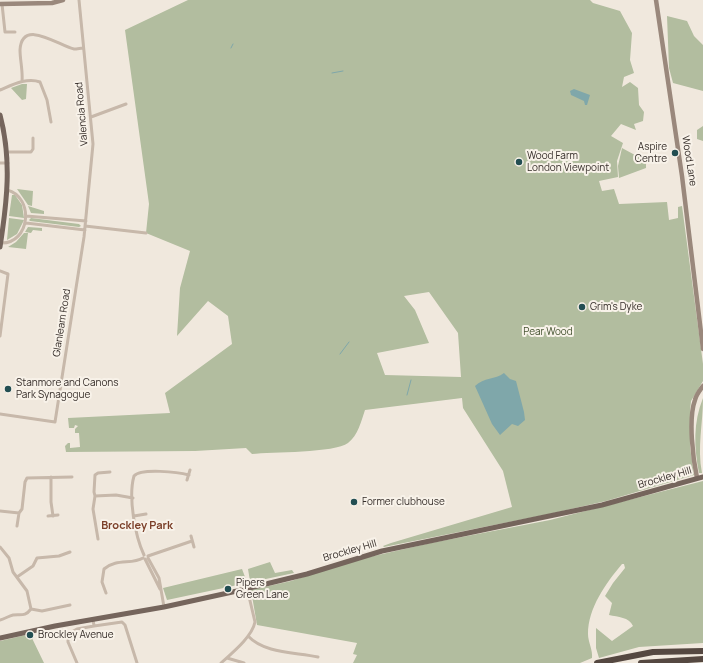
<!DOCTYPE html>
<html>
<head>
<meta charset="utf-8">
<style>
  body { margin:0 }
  canvas { display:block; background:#f0e8dd }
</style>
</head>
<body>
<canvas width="703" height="663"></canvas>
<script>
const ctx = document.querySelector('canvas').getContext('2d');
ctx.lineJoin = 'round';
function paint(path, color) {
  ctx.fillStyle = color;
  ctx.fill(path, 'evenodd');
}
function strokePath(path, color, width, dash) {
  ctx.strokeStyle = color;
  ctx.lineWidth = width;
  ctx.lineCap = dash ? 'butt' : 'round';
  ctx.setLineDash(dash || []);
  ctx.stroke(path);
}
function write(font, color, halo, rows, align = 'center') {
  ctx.font = font + ' Manrope,sans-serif';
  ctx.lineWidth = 4;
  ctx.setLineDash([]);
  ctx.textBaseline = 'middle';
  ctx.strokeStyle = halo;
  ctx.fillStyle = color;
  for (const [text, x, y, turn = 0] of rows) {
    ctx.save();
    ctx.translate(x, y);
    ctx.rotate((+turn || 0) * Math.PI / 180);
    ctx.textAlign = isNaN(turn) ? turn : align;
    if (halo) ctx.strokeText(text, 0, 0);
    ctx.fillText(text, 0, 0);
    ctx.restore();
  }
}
paint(new Path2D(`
  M188,0h402l3,3 27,8 12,22 -2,27 4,13 -10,4 -2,10 8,-5 8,6 1,17 5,7 -1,9 -9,3 2,6 -15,-6 -10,12 12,7 -6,18 1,16 -19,4 3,10 12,-2 5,15 48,-2 2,18 9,-2v-11l4,-1 21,158v17l-12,20 -1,10v36l4,28 -88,26 -57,13 -165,33 -1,-1 8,-3 121,-36 -9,-36 -40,-63 -1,-10 -97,12c-4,12 -7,25 -17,33 -13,10 -77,9 -96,11l-6,-6 -51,3 -129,1 -1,-6 3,-3h2v5l10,-1 -1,-14h-4v-4l3,-3 -3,-1 -1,3h-5l-1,-10 102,-5 -5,-20 67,-49 -4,-28 -20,-15 -31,35 3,-48 10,-37 -44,-18 3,-29 -24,-174zM429,292l29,41 3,44 -76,-2 -8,-22 52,-10 -14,-33 -11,-14z
  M667,16l20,5 7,15 9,9v46l-30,-8 -4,-15z
  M22,84h5l-1,15 -4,1 -11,-12z
  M703,126v15l-6,-2v-9z
  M622,148l24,13v7l-27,10 -1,-12z
  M17,189l16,2 -1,15 -4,-1z
  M12,195h3l7,10 2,13 -15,-2z
  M28,206l16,5v3l-13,-1z
  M9,218l15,2 -7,14 -10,6z
  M31,218l48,6 2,2 -2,1 -49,-6 -1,-1z
  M28,227l14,1v3l-9,-1 -2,3 -6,-1z
  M24,233h4l-2,16 -18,-2 8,-5z
  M703,398c0,26 -6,49 -1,75h-3c-5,-26 -6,-50 4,-75z
  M703,481v162l-64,4 -40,11 -3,-10v-20l16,13 21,-15c-4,-9 -15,-9 -24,-11l3,-12 -7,-7 8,-13 12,-15 -1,-4h-2c-16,19 -34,44 -34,70 0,8 5,16 4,24l-12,5h-227l4,-8 -4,-1 4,-11 -100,-18 -6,-35 40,-9 65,-21 75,-17 119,-23z
  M270,562l5,11 17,-3 2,3 -127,27 -4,-12 79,-19 5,13 3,-1 -2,-12z
  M30,634l14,29h-44v-22z`), '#b2bd9f');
paint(new Path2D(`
  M574,89l16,6 -3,10h-2l-1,-4 -13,-6 -1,-4z
  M504,373l6,6 6,2 8,31 1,8 -7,6 -6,-2 -12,11 -8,-11 -17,-38c9,-9 20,-6 29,-13z`), '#7fa7aa');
strokePath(new Path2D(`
  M231,48l2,-4
  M332,73l11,-2
  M340,354l9,-12
  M407,395l4,-15`), '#7fa7aa', 1);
strokePath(new Path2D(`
  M2,4l3,28h10
  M22,81c1,-10 -2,-21 -2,-31 2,-33 41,-3 54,-1 3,0 7,-1 9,-1
  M0,90c12,-5 27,-13 40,-8l7,18 4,22
  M91,117l35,-13
  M7,152h24l2,-3v-11
  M0,163h8
  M26,216l60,5
  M26,223l59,7
  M85,226l61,7
  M1,243c29,1 34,-46 6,-53
  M0,271l8,3 -8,62
  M0,414l55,8 29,-185 9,-93 -14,-144
  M51,477v25l2,14
  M187,480l3,-10
  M95,496l-1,-4 1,-17 3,-2 12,-1
  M0,511l19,2 -2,13
  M19,513l3,-4 3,-27 2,-4 45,-1
  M48,516l10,-1
  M134,516l12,-2
  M191,536l3,11
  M98,539l-5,-30 2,-13 21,-1 17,3
  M0,547l9,11 4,14 14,19 4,18 11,2 28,-6
  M144,555c-9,-19 -16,-58 -10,-79 7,-8 44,-4 55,-1
  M148,556l44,-15
  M148,558l11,20 5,29
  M145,559l15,30
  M17,577l16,-11 4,-8 22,-2 11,-4
  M106,593l-4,-11 2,-13c13,-11 27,-4 39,-11
  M93,619l1,7 28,-4 3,3 12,38
  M0,620c4,-1 9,-4 13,-5 8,-1 12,2 18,-6
  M248,636c17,18 48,16 70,21
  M227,658l17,5
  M77,663l-9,-21v-8l9,-5 17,-3
  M221,663c11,-10 31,-26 34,-41l-8,-34`), '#c7b8aa', 3);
strokePath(new Path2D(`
  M656,0l26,176 21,173
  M0,4l52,-1 11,-3
  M697,478c-4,-19 -9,-59 -2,-78 1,-5 5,-10 8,-14`), '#9a887c', 4.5);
strokePath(new Path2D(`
  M0,115c12,45 7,87 0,132
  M0,638l55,-12 109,-19 73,-16 70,-17 75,-23 220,-46 101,-28`), '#75655c', 5);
strokePath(new Path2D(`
  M597,663l56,-11 50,-1
  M641,663l62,-4`), '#554841', 6);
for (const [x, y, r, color] of [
  [675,153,4,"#224e52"],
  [519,162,4,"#224e52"],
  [582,307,4,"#224e52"],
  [8,389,4,"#224e52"],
  [354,502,4,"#224e52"],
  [228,589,4,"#224e52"],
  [30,635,4,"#224e52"]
]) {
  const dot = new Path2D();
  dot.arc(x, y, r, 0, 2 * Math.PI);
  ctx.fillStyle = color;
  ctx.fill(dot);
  strokePath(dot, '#f8f2e9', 1.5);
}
write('10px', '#352d29', '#f8f2e9', [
  ["Valencia Road",82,114,-95],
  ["Wood Lane",689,161,81],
  ["Glanleam Road",62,323,-81],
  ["Brockley Hill",665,478,-16],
  ["Brockley Hill",350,551,-16]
]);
write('10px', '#352d29', '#f8f2e9', [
  ["Aspire",667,147,"right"],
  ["Centre",667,159,"right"],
  ["Wood Farm",527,156],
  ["London Viewpoint",527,168],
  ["Grim's Dyke",590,307],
  ["Stanmore and Canons",16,383],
  ["Park Synagogue",16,395],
  ["Former clubhouse",362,502],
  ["Pipers",236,583],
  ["Green Lane",236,595],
  ["Brockley Avenue",38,635]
], 'left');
write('10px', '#43512f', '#f8f2e9', [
  ["Pear Wood",548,332]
]);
write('bold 11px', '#7c402a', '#f8f2e9', [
  ["Brockley Park",137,526]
]);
</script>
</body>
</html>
